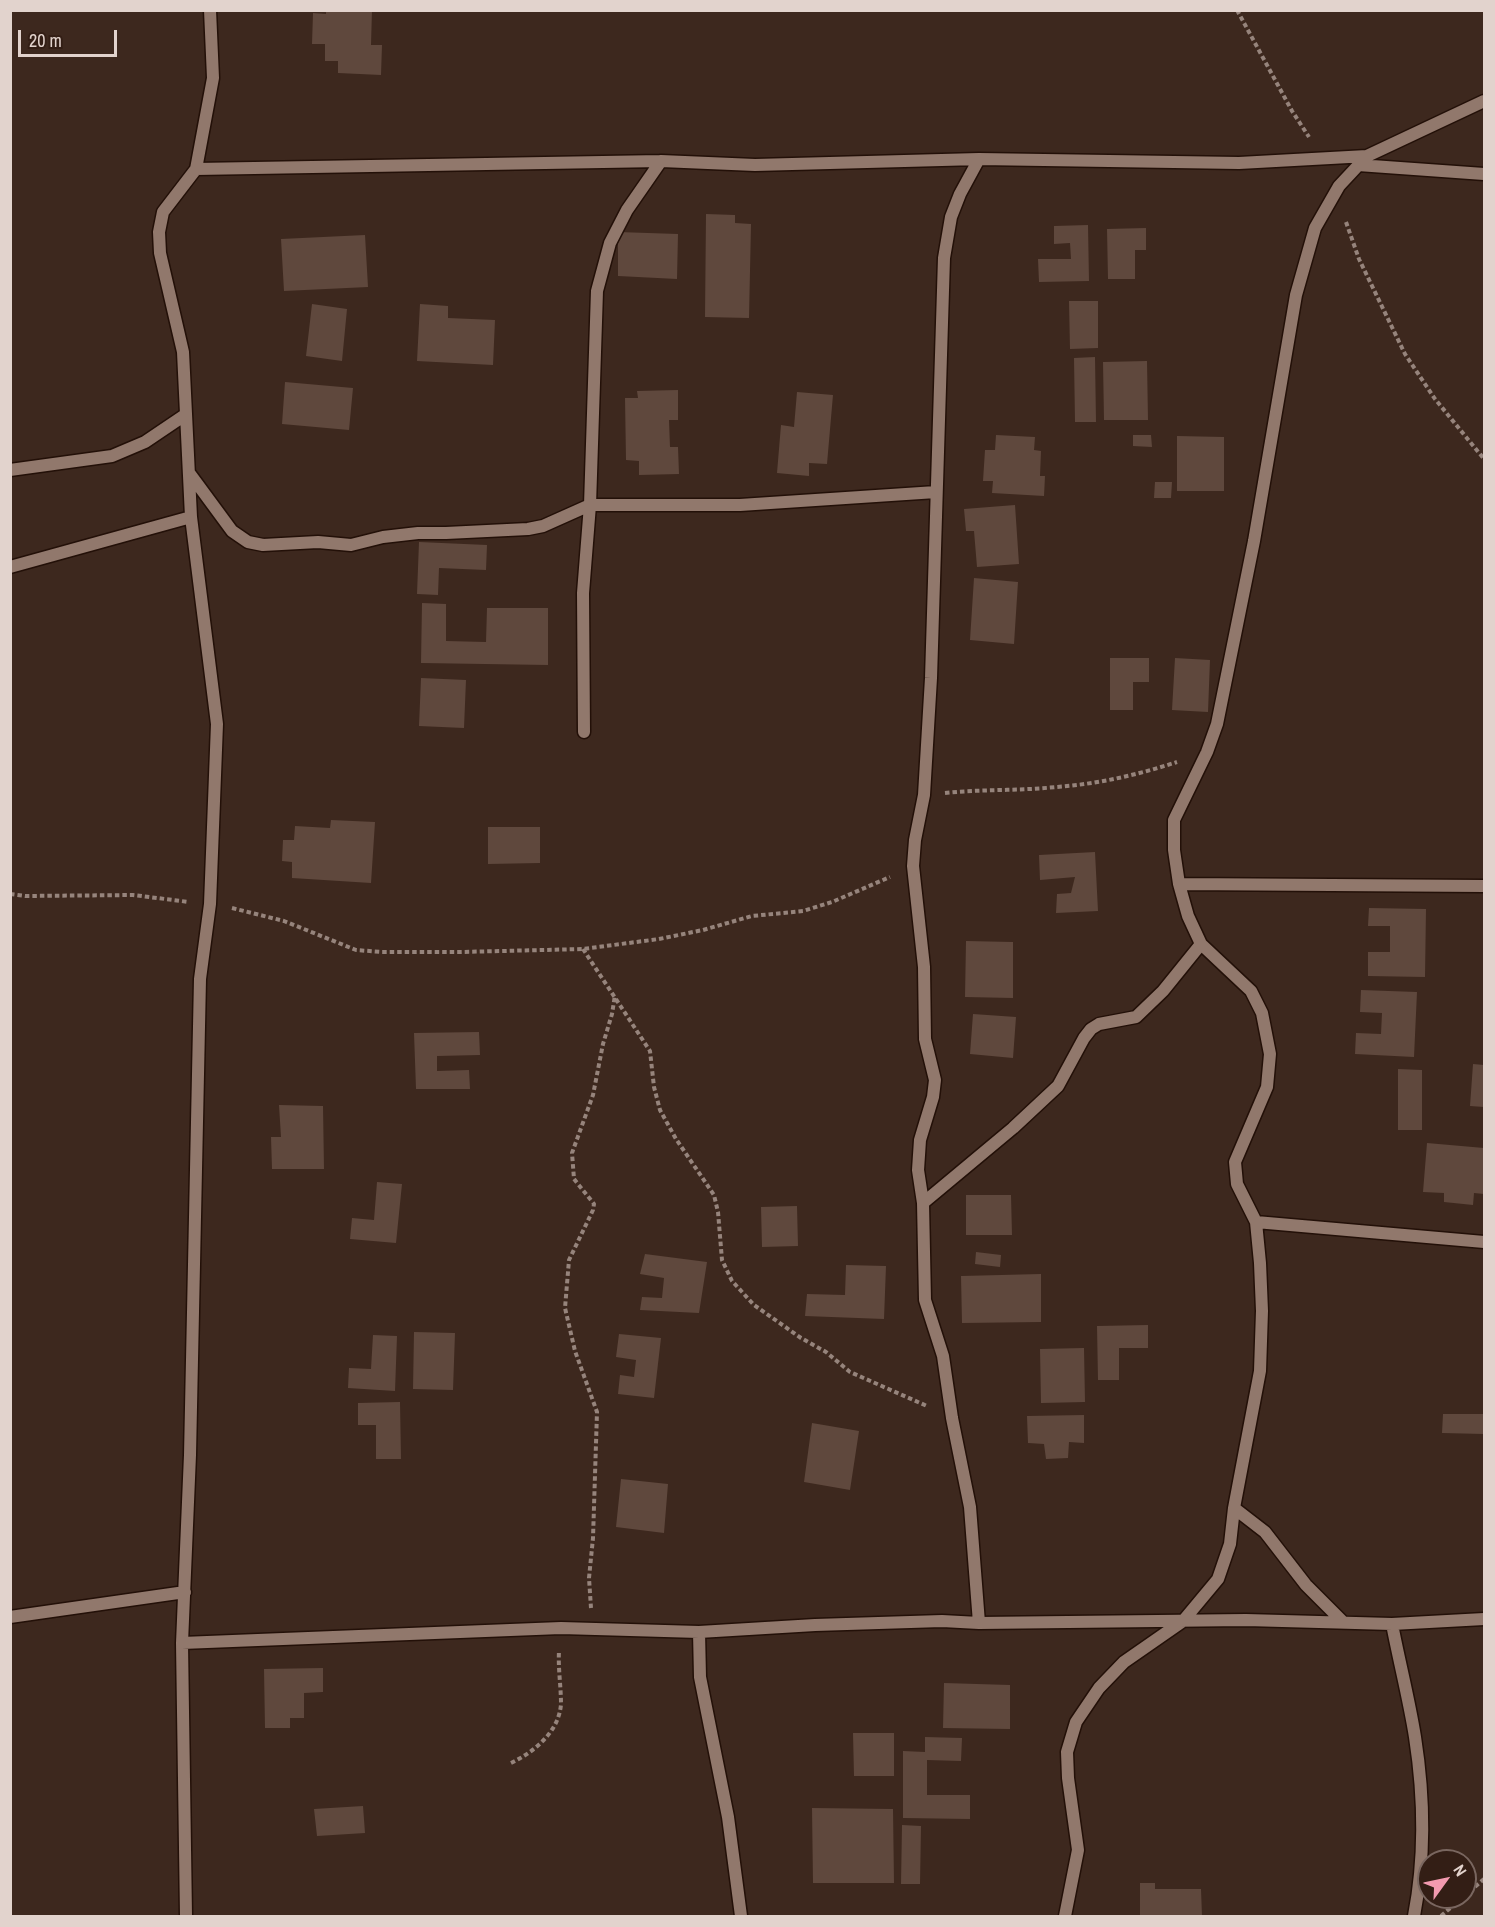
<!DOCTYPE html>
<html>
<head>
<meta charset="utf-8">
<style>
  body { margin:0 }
  #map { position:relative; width:1495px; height:1927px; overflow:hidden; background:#3d281e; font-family:"Archivo Narrow",sans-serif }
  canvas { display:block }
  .frame { position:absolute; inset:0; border:12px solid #e2d3cd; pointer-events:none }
  .north { position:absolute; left:1417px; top:1849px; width:60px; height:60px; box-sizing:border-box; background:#331e15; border:2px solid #79665f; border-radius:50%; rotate:57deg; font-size:16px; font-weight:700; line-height:24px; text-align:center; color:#e2d3cd }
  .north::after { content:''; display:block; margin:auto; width:21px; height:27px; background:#f29aaf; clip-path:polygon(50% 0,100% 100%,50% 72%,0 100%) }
  .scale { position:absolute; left:18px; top:30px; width:99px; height:27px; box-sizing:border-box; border:3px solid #e2d3cd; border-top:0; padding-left:8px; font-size:18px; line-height:21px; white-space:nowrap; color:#e2d3cd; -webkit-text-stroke:4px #331e15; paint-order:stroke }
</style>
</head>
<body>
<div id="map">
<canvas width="1495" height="1927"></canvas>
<div class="frame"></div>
<div class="north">N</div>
<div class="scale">20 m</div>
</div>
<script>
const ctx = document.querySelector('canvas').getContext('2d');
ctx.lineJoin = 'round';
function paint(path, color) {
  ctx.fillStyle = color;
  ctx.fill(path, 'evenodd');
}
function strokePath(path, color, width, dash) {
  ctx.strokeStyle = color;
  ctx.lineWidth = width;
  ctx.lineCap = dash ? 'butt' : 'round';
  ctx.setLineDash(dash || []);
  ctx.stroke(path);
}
paint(new Path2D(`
  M326,10h46l-1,35h11l-1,30 -43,-2v-12h-13v-17h-13l1,-31 13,1z
  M706,214l29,1v8l16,1 -2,94 -44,-1z
  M1088,225l1,56 -50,1 -1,-23h33l-1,-16 -16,1v-18z
  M1146,228v22h-11v29h-27l-1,-50z
  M618,232l60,2 -1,45 -59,-3z
  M365,235l3,52 -84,4 -3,-52z
  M1069,301h29v47l-28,1z
  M312,304l35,5 -5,52 -36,-5z
  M420,304l28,2v12l47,2 -2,45 -76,-4z
  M1095,357l1,65h-21l-1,-64z
  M1147,361l1,59h-44l-1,-58z
  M285,382l68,6 -4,42 -67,-6z
  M678,390v30h-9l1,27h8l1,27 -40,1v-14l-13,-1 -1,-62h13l-1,-7z
  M797,392l36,3 -6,69 -18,-1v13l-32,-3 4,-48 13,2z
  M996,435l39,2 -1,13 7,1 -1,25h5l-1,20 -52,-3 1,-12h-10l2,-31h10z
  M1133,435h18l1,12 -19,-1z
  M1177,436l47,1v54h-47z
  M1155,482h17l-1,16h-17z
  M1015,505l4,59 -42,3 -3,-36h-8l-2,-22z
  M419,542l68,3 -1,25 -47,-2 -1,27 -21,-1z
  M974,578l44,4 -4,62 -44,-4z
  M422,603l24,1v37l40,1 1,-34h61v57l-127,-2z
  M1110,658h39v24h-16v28h-23z
  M1175,658l35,2 -2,52 -36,-2z
  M421,678l45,2 -2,48 -45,-2z
  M331,820l44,2 -4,61 -79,-5v-16l-10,-1 1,-21h11l1,-14 35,2z
  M488,827h52v36l-52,1z
  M1095,852l3,59 -42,2 1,-19 14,-1 4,-16 -35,3 -1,-25z
  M1369,908l57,1 -1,68 -57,-1v-24h22v-26h-22z
  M966,941l47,1v56l-48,-1z
  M1361,990l56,2 -3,65 -59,-3 1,-21 25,1 1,-21 -22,-1z
  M973,1014l43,3 -3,41 -43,-4z
  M479,1032l1,23 -43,1v15l32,-1 1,19h-54l-2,-56z
  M1473,1064l11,1v42l-14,-1z
  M1398,1069l24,1v60h-24z
  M279,1105l44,1 1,63h-52l-1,-32h10z
  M1427,1143l57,5v46l-10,-1 -1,12 -29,-3v-9l-21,-1z
  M377,1182l25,2 -6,59 -46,-4 2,-21 22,2z
  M966,1195h45l1,40h-46z
  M797,1206l1,40 -36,1 -1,-40z
  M976,1252l25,3 -1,12 -25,-3z
  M645,1254l62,8 -8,51 -59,-3 2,-13 20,1 2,-20 -24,-4z
  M846,1265l40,1 -2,53 -79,-3 2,-22 38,1z
  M1041,1274v48l-79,1 -1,-47z
  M1148,1325v23h-29v32h-21l-1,-54z
  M414,1332l41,1 -2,57 -40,-1z
  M619,1334l42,4 -7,60 -36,-4 2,-19 14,2 2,-17 -20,-3z
  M373,1335l24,1 -2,55 -47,-3 1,-20 22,1z
  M1084,1348l1,54 -44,1 -1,-54z
  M400,1402l1,57h-25v-34h-18v-22z
  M1443,1414h41v20l-42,-1z
  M1084,1415v28l-15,-1 -1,16 -22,1 -2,-15 -16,-1 -1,-27z
  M812,1423l47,8 -9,59 -46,-8z
  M621,1479l47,5 -4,49 -48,-6z
  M323,1668v24l-19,1v25h-14v10h-25l-1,-59z
  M944,1683l66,2v44l-67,-1z
  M853,1733h41v43h-40z
  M925,1737l37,1 -1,23 -34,-1v35h43v24l-67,-1v-67l22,1z
  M363,1806l2,27 -48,3 -3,-27z
  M812,1808l81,1 1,74h-81z
  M902,1825l19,1 -1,58h-19z
  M1140,1883h15v6h46l1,27h-62z`), '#5f483d');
const street = new Path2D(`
  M979,159l-19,35 -9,23 -7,41 -13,420 -7,117 -9,45 -2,26 11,101 1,72 10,41 -2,17 -13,43 -2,30 5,33 2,97 18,56 9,62 18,89 9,116
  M1358,165l126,9
  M196,169l465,-8 94,4 224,-6 260,4 128,-7
  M10,470l102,-14 33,-14 40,-27
  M190,474l42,57 16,11 15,3 55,-3 33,3 32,-8 35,-4h28l82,-4 15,-3 47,-21h150l196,-13
  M10,567l181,-50
  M584,732l-1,-139 7,-88 7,-214 13,-48 17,-33 34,-49
  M1179,884l305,2
  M923,1203l90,-75 45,-42 26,-48 7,-9 8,-5 37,-7 27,-26 38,-47
  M1256,1222l228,20
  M1234,1508l31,24 41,53 37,37
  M10,1617l175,-25
  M1392,1624c7,37 17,75 23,113 9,58 10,122 -1,179
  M699,1632l1,45 28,140 13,99
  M182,1643l379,-15 138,4 116,-7 127,-4 37,2 267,-3 146,4 92,-5
  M186,1916l-4,-273 8,-188 10,-476 10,-75 7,-180 -26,-207 -8,-165 -23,-99 -1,-21 4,-20 33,-43 17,-91 -3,-68
  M1065,1916l13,-66 -10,-72 -1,-26 9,-30 23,-34 25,-26 59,-41 35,-42 12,-35 4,-36 26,-137 2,-60 -2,-48 -4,-41 -19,-38 -2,-22 32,-75 3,-33 -8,-41 -11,-22 -50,-47 -13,-28 -9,-32 -5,-34v-30l33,-68 10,-28 37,-183 42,-246 19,-67 24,-42 28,-30 117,-55`);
strokePath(street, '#231008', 15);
strokePath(new Path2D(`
  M1237,10l55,101 17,26
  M1346,222l13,37 46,95 30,45 49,60
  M945,793c37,-4 74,-2 111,-6 42,-3 81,-12 121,-25
  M10,894l15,2 108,-1 56,7
  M232,908l52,13 72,29 26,2h79l122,-3 76,-10 44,-9 49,-14 51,-5 29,-9 58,-25
  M583,949l67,102 4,36 6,23 16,29 38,56 4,17 4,48 10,21 22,24 47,33 25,14 24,20 77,34
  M591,1608l-2,-30 4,-40 4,-126 -22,-61 -10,-43 4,-48 24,-50 1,-6 -20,-25 -2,-26 21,-58 10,-51 9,-30 3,-19
  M511,1763c23,-11 48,-31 50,-59 0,-18 -3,-35 -2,-53
  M1441,1916l43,-37`), '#96847c', 4, [4.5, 3]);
strokePath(street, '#91786c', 12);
</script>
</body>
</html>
